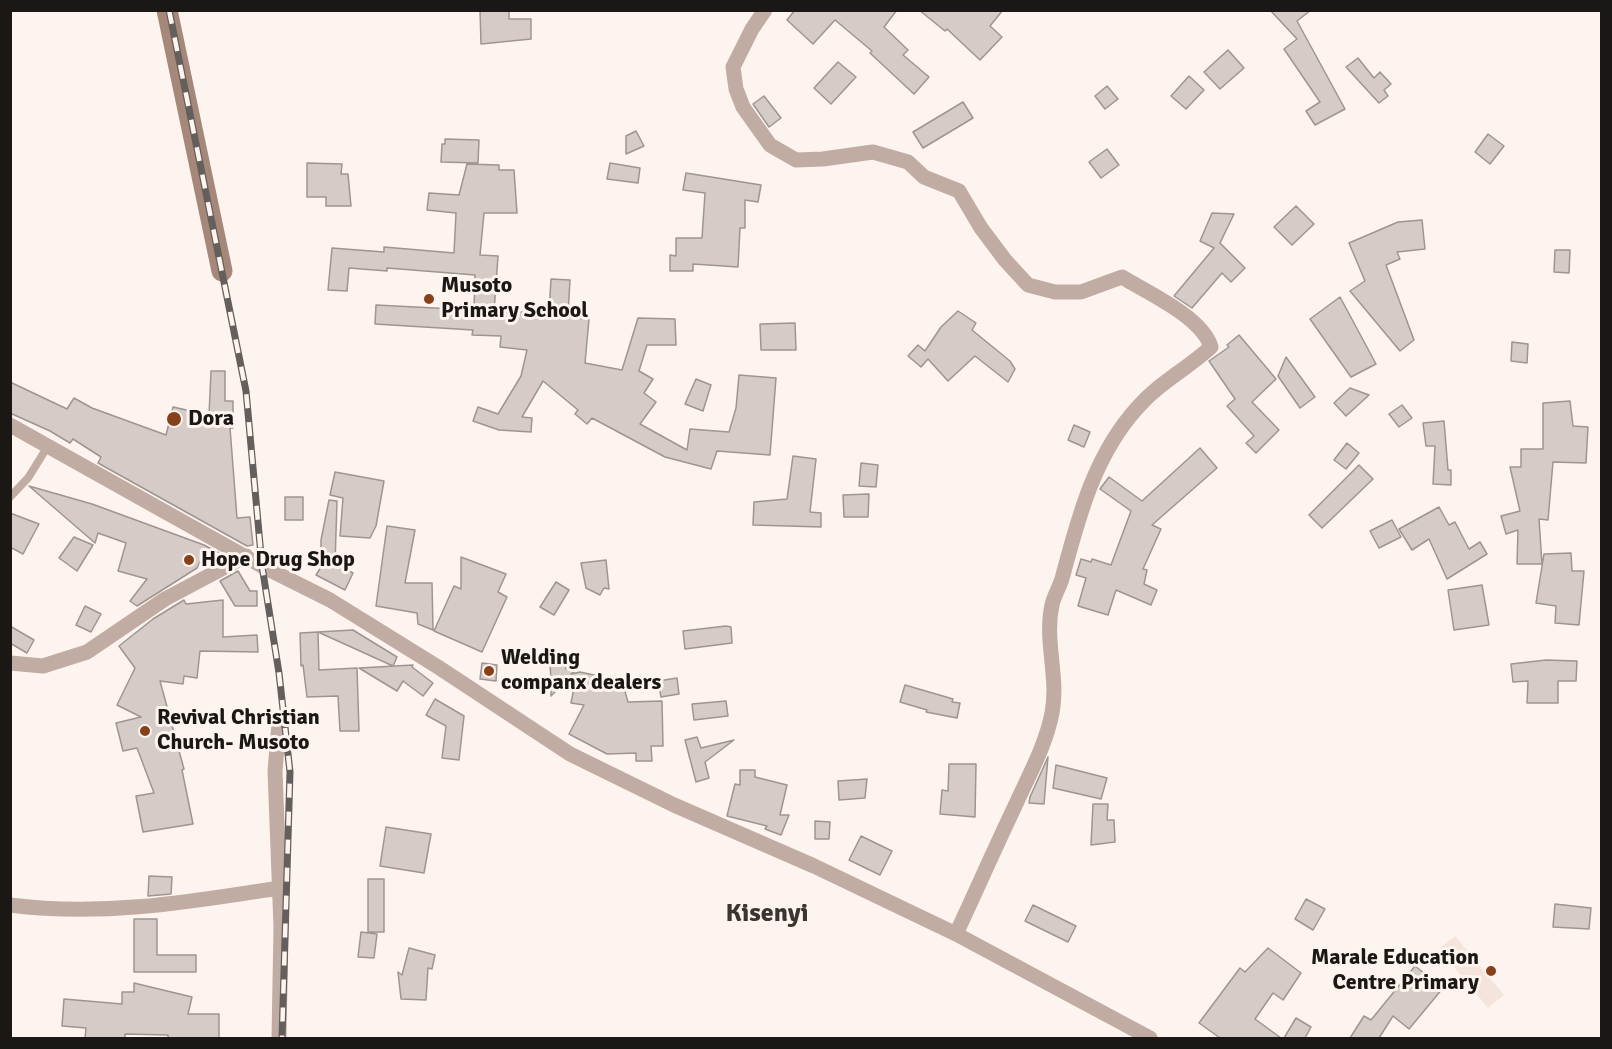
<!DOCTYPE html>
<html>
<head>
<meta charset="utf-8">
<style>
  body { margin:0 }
  #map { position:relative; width:1612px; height:1049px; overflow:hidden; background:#fdf4ef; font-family:Signika,sans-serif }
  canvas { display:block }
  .frame { position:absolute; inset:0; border:12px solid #1a1715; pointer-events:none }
</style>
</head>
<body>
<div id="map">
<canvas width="1612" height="1049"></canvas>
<div class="frame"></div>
</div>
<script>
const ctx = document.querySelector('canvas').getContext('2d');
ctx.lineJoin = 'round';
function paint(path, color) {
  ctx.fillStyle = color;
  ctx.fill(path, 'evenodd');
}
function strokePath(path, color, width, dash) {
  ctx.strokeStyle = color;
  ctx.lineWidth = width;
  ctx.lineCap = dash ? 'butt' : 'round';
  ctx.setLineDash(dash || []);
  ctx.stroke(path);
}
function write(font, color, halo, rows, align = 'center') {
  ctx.font = font + ' Signika,sans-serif';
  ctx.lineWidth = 6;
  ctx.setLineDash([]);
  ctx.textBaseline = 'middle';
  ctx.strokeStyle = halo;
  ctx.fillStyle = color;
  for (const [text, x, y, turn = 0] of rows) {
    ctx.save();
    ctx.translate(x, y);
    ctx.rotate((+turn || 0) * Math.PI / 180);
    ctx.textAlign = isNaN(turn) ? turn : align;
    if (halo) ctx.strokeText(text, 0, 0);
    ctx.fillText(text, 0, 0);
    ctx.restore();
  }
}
paint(new Path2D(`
  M1455,936l49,59 -16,13 -49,-59z`), '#f5e4dc');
const building = new Path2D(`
  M480,10h29v9h22v20l-50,5z
  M795,10h102l-13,17 24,23 -5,5 26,22 -15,17 -44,-41 2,-2 -37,-31 -22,24 -26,-24z
  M919,10h84l-13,16 12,11 -22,23 -33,-31 -2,2z
  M1270,10h41l-14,11 48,88 -30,16 -9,-14 14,-9 -36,-53 13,-10z
  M1228,50l16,18 -24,21 -16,-17z
  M1358,58l16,20 6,-6 11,12 -7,6 4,6 -9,7 -33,-36z
  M838,62l18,15 -25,27 -17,-16z
  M1189,76l15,14 -18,19 -15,-13z
  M1107,86l11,13 -13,10 -10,-13z
  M764,96l17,22 -12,9 -16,-23z
  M963,102l10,16 -50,30 -10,-16z
  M636,131l8,15 -18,8v-18z
  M1488,134l16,12 -14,18 -15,-12z
  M445,139l34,1 -1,23 -37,-1 1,-18h3z
  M1107,149l12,16 -18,13 -12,-16z
  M307,163l35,1 -1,10h7l3,32h-25v-9h-19z
  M610,163l30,5 -2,15 -31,-4z
  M467,164l32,1v5h15l3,43h-33l-4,42 18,1 -4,56h55l2,-33 19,1 -2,34 3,4 18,1 -4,44 37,7 16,-52 37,1 1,26h-29l-8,26 14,8 -9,14 12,9 -16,22 47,26 3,-21 39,3 7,-24 3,-33 37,3 -6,77 -53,-4 -6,18 -46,-12 -73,-39 -5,6 -12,-10 3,-4 -35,-29 -21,36 10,1 -1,14 -32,-2 -26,-9 5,-14 20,7 23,-38 6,-26 -27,-3 1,-11 -29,-1 1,-5 -98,-6 1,-19 98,5 1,-35 -88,-7v3l-38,-3 -2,23 -19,-1 4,-42 52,4v-5l70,6 2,-40 -29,-3 2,-17 30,2z
  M686,173l75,12 -3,17 -13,-2v28h-5l-2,39 -45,-3v7h-23v-16l6,1v-18h26l3,-45 -22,-3z
  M1296,206l18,18 -22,21 -18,-18z
  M1212,213l22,1 -14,29 25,25 -14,14 -9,-9 -30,35 -18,-12 40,-48 -14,-7z
  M1422,220l3,29 -28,3 3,7 -14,6 28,75 -14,11 -50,-60 15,-10 -16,-38 49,-21z
  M1555,250h15l-1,23 -15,-1z
  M1340,297l36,67 -25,13 -41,-58z
  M958,311l18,12 -4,7 38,31 5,8 -7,13 -33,-26 -27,25 -20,-22 -7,8 -13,-11 10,-11 7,6 16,-24z
  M795,323l1,27h-35l-1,-26z
  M1239,335l37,44 -24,23 27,28 -23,23 -10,-10 8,-7 -27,-30 8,-7 -26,-38 20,-14 -2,-2z
  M1512,342l16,2 -1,19 -16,-2z
  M1286,357l29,40 -15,11 -22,-32z
  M211,371h14v30h8v27h-3l7,90 13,-1 3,28 -6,1 -149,-83 3,-6 -28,-18 -3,4 -20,-12 -40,-18v-31l57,27 7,-11 18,10 74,27 7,-28 36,8z
  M696,379l15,6 -8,26 -18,-7z
  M1350,388l19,7 -23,21 -12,-13z
  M1570,401l3,25 15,1 -2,36 -33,-1 -5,58 -9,-1 3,45h-25l1,-34 -12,4 -5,-18 19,-5 -10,-44h11v-18h22v-46z
  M1402,405l10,13 -13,9 -10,-13z
  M1444,421l4,49h3v15l-18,-1 2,-38h-9l-3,-23z
  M1074,425l16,7 -6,15 -16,-7z
  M1347,443l12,10 -13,16 -12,-9z
  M1200,448l17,20 -65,57 9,4 -18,40 4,1 -3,14 13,6 -6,15 -35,-15 -8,25 -30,-9 8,-28 -10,-3 5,-16 10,3 1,-3 19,6 20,-54 -31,-22 9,-12 33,24z
  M793,456l23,3 -6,53 11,1v14l-68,-2 1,-23 33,-3z
  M861,463l17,2 -2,22 -17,-1z
  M1359,465l14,14 -51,49 -13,-13z
  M335,472l49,9 -8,45 -6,12 -30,-2 3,-38 -13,-3z
  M29,486l63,18 112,41 21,11 -14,8 -7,-11 -7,15 -60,38 -7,-5 17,-22 -29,-8 8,-28 -28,-10 -3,10z
  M869,494l-1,23h-24l-1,-22z
  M285,497h18v23h-18z
  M329,500l8,1 -2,63 18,9 -8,17 -29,-15 5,-8v-27z
  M1439,507l10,18 6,-3 14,27 11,-7 7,12 -40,25 -18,-40 -17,11 -13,-21z
  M10,513l29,11 -16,30 -13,-7z
  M1392,520l9,17 -22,11 -9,-17z
  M387,526l28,4 -10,53h27l1,47 -15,-6 -1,-11 -41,-7z
  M74,537l19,8 -16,26 -18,-13z
  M1571,553l1,18h12l-5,54 -24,-2 1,-17 -20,-3 8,-49z
  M461,557l45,17 -8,18 9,5 -25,55 -48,-21 20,-45 7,3z
  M606,560l3,29 -5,-1 -4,7 -14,-7 -5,-25z
  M238,571l12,20h7v15h-22l-15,-25z
  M556,582l13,8 -15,25 -14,-8z
  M1482,585l7,40 -35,5 -6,-40z
  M184,600l2,4 37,-4v37l34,-2 1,17 -58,-1 -3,27 -13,-2 -1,8 -23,-3 24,88 -2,1 11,54 -50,8 -7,-36 18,-3 -17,-45 -14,3 -7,-28 25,-6 -24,-12 18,-37 -16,-22 34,-27z
  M85,606l16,8 -10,18 -15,-7z
  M10,626l24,14 -7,13 -17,-10z
  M726,626l5,1 1,16 -47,6 -2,-18z
  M353,630l44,27 -4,9 -75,-34 1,38 38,-2 2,63h-19l-2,-35 -31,1 -4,-32 -2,1 -1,-33z
  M1546,660l31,1 -1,20h-18v22h-31l1,-22 -15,1 -2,-18z
  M482,663l15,2 -1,16 -16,-2z
  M550,663h15l1,6 9,2 -4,3 9,-2 42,9 6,21 34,-1 1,45h-12l1,15h-16v-8l-29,1 -38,-20 15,-29 -13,-2 3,-15 -16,1 -7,7v-7h-13l-1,-4 14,-4z
  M413,665l-1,2 21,16 -10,13 -20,-15 -6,10 -38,-23z
  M677,678l2,16 -18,3 -3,-16z
  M905,685l48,14 -1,3 8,1 -3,15 -31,-6 1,-2 -27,-8z
  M435,699l29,17 -5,44 -17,-2 4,-32 -20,-11z
  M726,701l2,15 -34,4 -2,-16z
  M697,737l4,11 33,-8 -29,22 4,16 -13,4 -11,-42z
  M1048,757l-4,47 -15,-1 1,-6z
  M949,764h27l-1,53 -35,-3 2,-24 6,1z
  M1056,765l51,13 -6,21 -48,-11z
  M740,770h15v7l32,8 -7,30h9l-8,20 -16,-6 2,-3 -40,-10 8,-32 5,1z
  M867,779l-2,19 -26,2 -1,-19z
  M1093,804h15l-1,16h7l1,22 -24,3z
  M815,821l15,1 -1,17h-14z
  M386,827l45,7 -7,39 -44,-7z
  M861,836l31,15 -12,24 -31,-15z
  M149,876l23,1 -1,17 -23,2z
  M368,879h16v53h-16z
  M1306,899l19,10 -12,21 -18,-11z
  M1555,904l36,4 -2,21 -36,-2z
  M1033,905l43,21 -8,16 -43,-21z
  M134,919h23v36h39v17h-62z
  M361,932l16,2 -3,24 -16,-1z
  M409,948l26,7 -3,14 -4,-1 -2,32 -25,-1 -3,-27 4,3z
  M1268,948l33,25 -18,27 -10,-7 -18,26 26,19h-61l-21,-15 41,-55 5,4z
  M1415,966l28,22 -34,41 -16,-13 -14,22h-29l14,-22 7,4z
  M134,983l58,14 -4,17h31v24h-51v-3l-43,-1v4h-40l1,-10 -24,-2 2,-27 58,5v-12h12z
  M1296,1018l15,9 -6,11h-21z`);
paint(building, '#d5ccc8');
strokePath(building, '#9e9591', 1.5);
strokePath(new Path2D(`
  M10,497l18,-19 20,-32`), '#c0aca2', 8);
strokePath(new Path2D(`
  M765,10l-13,19 -19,38 3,22 7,18 27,38 26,15 27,-1 50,-7 35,10 16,15 35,14 22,37 24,32 23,25 27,7h26l41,-15c26,16 80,40 89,70 -24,22 -51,35 -73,60 -43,47 -59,108 -75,168 -2,10 -9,20 -11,30 -8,36 7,72 0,108 -6,32 -24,64 -37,93 -20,42 -39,85 -59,128
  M10,425l252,141 68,34 108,67 132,87 104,51 140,61 142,68 194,104
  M10,663l33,3 44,-14 78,-53 81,-43
  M279,724l-4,47 6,156 -2,111
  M10,905c92,12 179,-3 269,-17`), '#c0aca2', 15);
strokePath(new Path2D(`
  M167,10l55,261`), '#a58879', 21);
const rail = new Path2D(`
  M169,10l77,381 16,175 17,107 11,99 -8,266`);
strokePath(rail, '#645f5c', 7);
strokePath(rail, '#fdf4ef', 4.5, [14]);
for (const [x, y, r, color] of [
  [429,299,6,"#87411a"],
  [174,419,8,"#87411a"],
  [189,560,6,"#87411a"],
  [489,671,6,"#87411a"],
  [145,731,6,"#87411a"],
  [1491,971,6,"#87411a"]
]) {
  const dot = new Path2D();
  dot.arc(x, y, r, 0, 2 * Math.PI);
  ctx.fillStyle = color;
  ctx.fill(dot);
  strokePath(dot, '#fdf4ef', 2);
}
write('bold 22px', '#1a1715', '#fdf4ef', [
  ["Musoto",441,286],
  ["Primary School",441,311],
  ["Dora",188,419],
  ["Hope Drug Shop",201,560],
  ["Welding",501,658],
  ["companx dealers",501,683],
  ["Revival Christian",157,718],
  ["Church- Musoto",157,743],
  ["Marale Education",1479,958,"right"],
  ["Centre Primary",1479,983,"right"]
], 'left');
write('bold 26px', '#3b3431', '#fdf4ef', [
  ["Kisenyi",767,914]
]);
</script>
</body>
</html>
